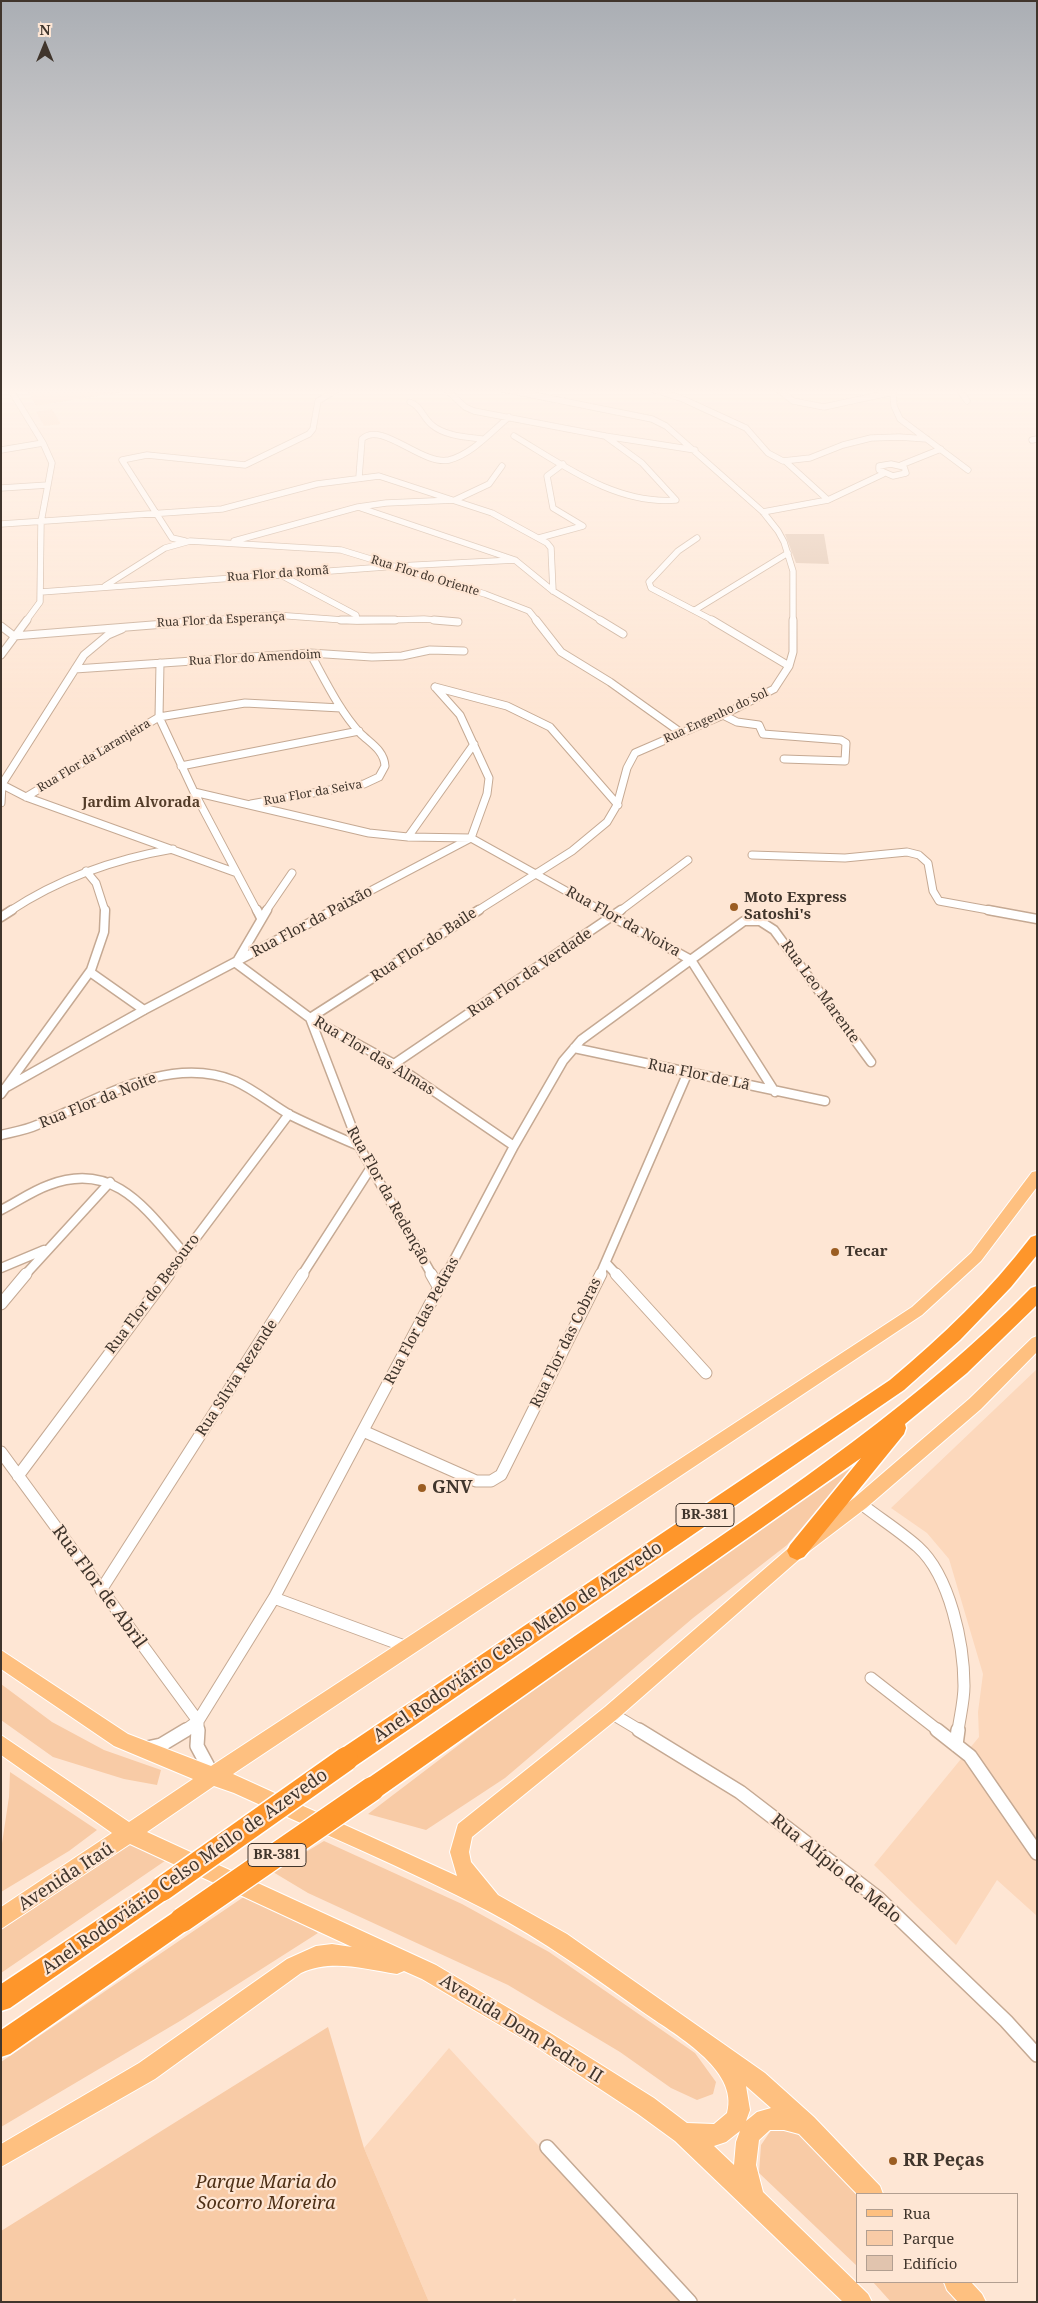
<!DOCTYPE html>
<html>
<head>
<meta charset="utf-8">
<style>
  body { margin:0 }
  #map { position:relative; width:1038px; height:2303px; overflow:hidden; background:#fee6d4; font-family:"Noto Serif",serif }
  canvas { display:block }
  .frame { position:absolute; inset:0; border:2px solid #40352c; pointer-events:none }
  .legend { position:absolute; left:856px; top:2193px; width:162px; height:90px; box-sizing:border-box; background:#fee6d4; border:1px solid #b29f91; margin:0; padding:6px 9px; list-style:none; font-size:15px; color:#40352c }
  .legend li { display:flex; align-items:center; gap:10px; height:25px }
  .legend b { width:25px; border:1px solid #b29f91 }
  .north { position:absolute; left:20px; top:20px; width:50px; height:50px; -webkit-text-stroke:4px #fee6d4; paint-order:stroke; rotate:0deg; font-size:14px; font-weight:700; line-height:20px; text-align:center; color:#40352c }
  .north::after { content:''; display:block; margin:auto; width:18px; height:22px; background:#40352c; clip-path:polygon(50% 0,100% 100%,50% 72%,0 100%) }
</style>
</head>
<body>
<div id="map">
<canvas width="1038" height="2303"></canvas>
<div class="frame"></div>
<ul class="legend">
<li><b style="height:6px;background:#fec080"></b>Rua</li>
<li><b style="height:14px;background:#f8cba6"></b>Parque</li>
<li><b style="height:14px;background:#e1c4ae"></b>Edifício</li>
</ul>
<div class="north">N</div>
</div>
<script>
const ctx = document.querySelector('canvas').getContext('2d');
ctx.lineJoin = 'round';
function paint(path, color) {
  ctx.fillStyle = color;
  ctx.fill(path, 'evenodd');
}
function strokePath(path, color, width, dash) {
  ctx.strokeStyle = color;
  ctx.lineWidth = width;
  ctx.lineCap = dash ? 'butt' : 'round';
  ctx.setLineDash(dash || []);
  ctx.stroke(path);
}
function write(font, color, halo, rows, align = 'center') {
  ctx.font = font + ' "Noto Serif",serif';
  ctx.lineWidth = 4.5;
  ctx.setLineDash([]);
  ctx.textBaseline = 'middle';
  ctx.strokeStyle = halo;
  ctx.fillStyle = color;
  for (const [text, x, y, turn = 0] of rows) {
    ctx.save();
    ctx.translate(x, y);
    ctx.rotate((+turn || 0) * Math.PI / 180);
    ctx.textAlign = isNaN(turn) ? turn : align;
    if (halo) ctx.strokeText(text, 0, 0);
    ctx.fillText(text, 0, 0);
    ctx.restore();
  }
}
paint(new Path2D(`
  M26,389h94l2,3 -86,14z
  M52,409l9,15 -17,2 -8,-14z
  M1037,1369v547l-40,-36 -41,65 -82,-80 105,-128 -1,-25 5,-38 -34,-115 -22,-26 -36,-25z
  M449,2048l233,254h-165l-2,-4 -4,4h-82l-65,-154z`), '#fcd8bc');
paint(new Path2D(`
  M858,1463l-71,82 -94,73 -188,160 -79,52 -58,-16 246,-187z
  M1,1684l51,38 52,28 57,20 -4,15 -33,-6 -71,-22 -52,-37z
  M10,1772l87,58 -28,21 -68,41v-42l8,-53z
  M133,1841l45,11 -177,121v-43z
  M324,1841l138,63 87,48 146,101 21,29 -3,12 -16,6 -26,-12 -51,-36 -112,-67 -200,-92 -35,-21z
  M251,1892l67,41 -138,88 -179,106v-65z
  M328,2027l36,121 65,154h-428v-71z
  M774,2126l32,10 54,58h-3v72l-98,-93 2,-28z
  M873,2282h69l18,20h-69z`), '#f8cba6');
paint(new Path2D(`
  M785,534h39l5,30 -33,-1z`), '#e1c4ae');
const minorFar4 = new Path2D(`
  M10,389l33,54 9,20 -11,59 -1,80 -14,19
  M446,389l19,18 9,4 131,25 90,14
  M503,389l149,30 14,7 97,86 15,19 6,11 9,29v50
  M652,389l31,10 63,29 22,25 15,8 27,-3 33,-13 28,-7 28,-1 28,2
  M778,389l15,12 31,6 69,-15
  M895,389l-2,3 1,14 6,13 68,51
  M959,389l8,12
  M410,402c11,4 13,16 22,23 13,11 34,12 50,14
  M514,436c49,29 102,69 162,64l-34,-37 -37,-27
  M1032,440l5,-1
  M1,450l42,-7
  M785,461l43,39
  M891,464l13,3 2,6 -13,3 -14,-6v-4z
  M901,465l40,-16
  M359,477l3,-38c19,-19 60,27 87,21 23,-6 42,-28 60,-43
  M1,488l47,-3
  M361,508l154,52 38,31 49,30
  M763,512l65,-12 55,-26
  M1,524l221,-15 95,-25 62,-8 113,37 55,30 4,5 2,43
  M539,538l44,-12 -30,-18 -6,-32 16,-12
  M697,538l-19,13 -29,31 2,6 63,33
  M185,541l-13,-3 -50,-78 25,-5 98,10 64,-31 4,-5 5,-28 20,-12
  M234,541l124,-34 28,-4 69,-3 34,-16 13,-18
  M398,566l117,-6
  M279,574l77,41 1,6
  M105,586l60,-38 25,-7 151,9 144,44 44,17 8,10
  M41,592l344,-25
  M695,610l93,-57
  M199,621l76,-6 82,6 67,-2 24,2`);
const minorFar3 = new Path2D(`
  M341,620h54
  M434,620l24,2
  M536,620l25,32 49,30 70,50
  M600,620l23,14
  M712,620l77,46
  M1,626l13,10 201,-16
  M1,655l26,-35
  M160,663l-1,54 35,75 63,119
  M75,669l235,-16 62,4 30,-1 28,-6 34,1
  M435,687l72,19 43,21 68,78
  M723,715l14,7 22,3 4,9 78,6 5,3 -1,18 -61,-2
  M181,766l178,-35
  M1,784l25,13 211,76
  M194,792l175,41 39,4 63,1 131,73
  M26,797l133,-80 86,-14 96,5
  M1,803l1,-19 82,-129 24,-20 14,-6
  M251,804l113,-20 15,-7 6,-11c-1,-16 -15,-23 -25,-33 -21,-23 -35,-53 -50,-80
  M408,837l66,-93
  M752,855l93,3 62,-6 12,3 9,8 5,28 6,10 55,10
  M86,871l10,12 9,28
  M10,911c50,-33 104,-52 163,-62
  M266,911l26,-38
  M332,911l139,-73 16,-44 2,-16 -29,-63 -25,-28
  M477,911l95,-60 35,-29 10,-17 10,-37 8,-15 88,-38 51,-26 15,-23 4,-14v-32
  M620,911l68,-51`);
const minorFar2 = new Path2D(`
  M257,910l4,8
  M267,910l-31,53 74,55 84,46 120,82
  M600,910l91,50 84,132
  M988,910l49,9
  M1,917l11,-7
  M90,972l54,38
  M574,1048l251,53
  M394,1064l227,-154
  M5,1088l139,-78 190,-100
  M1,1094l90,-124 13,-38 1,-22
  M1,1135c12,-3 25,-5 36,-10 61,-25 131,-71 198,-44 20,9 36,23 55,34 22,11 46,21 69,31
  M1,1210c16,-8 31,-19 48,-25 65,-25 97,24 135,68
  M606,1263l11,12
  M1,1268l43,-18
  M25,1275l85,-93
  M168,1275l121,-161
  M302,1275l70,-109
  M432,1275l-73,-129 -49,-128 169,-108
  M446,1275l68,-129 49,-85 18,-21 163,-119h16l14,9 97,132
  M600,1275l88,-203`);
const minorFar1 = new Path2D(`
  M431,1274l8,14
  M616,1274l90,99
  M1,1304l25,-30
  M363,1431l113,50h15l10,-6 100,-201
  M1,1452l197,269
  M18,1476l151,-202
  M860,1503c19,15 40,28 58,44 32,29 46,97 46,139 0,15 -4,30 -6,45
  M101,1590l202,-316
  M274,1598l133,49
  M871,1678l68,53
  M611,1713l30,18
  M184,1731l14,-10 76,-123 172,-324
  M198,1731v-10`);
const minor = new Path2D(`
  M198,1730l-1,16 14,26
  M639,1730l101,62 138,106 128,123 31,34
  M937,1730l33,26 67,97
  M956,1745l2,-15
  M147,1748l14,-3 25,-15
  M547,2147l143,155`);
const primary = new Path2D(`
  M1037,1171v16l-56,74 -59,54 -689,459 224,102 -7,-24 8,-28 147,-117 186,-161 63,-48 115,-99 63,-61 5,-2v16l-56,57 -115,99 -63,48 -186,163 -145,118 -3,15 2,10 27,33 69,39 198,139 49,44 66,69 3,8h-26l-58,-60 -15,-4h-14l-11,10 -3,25 7,27 105,102 4,8h-29l-168,-161 -37,-27 -103,-68 -113,-67 -18,-8 -7,3c-34,-5 -64,-15 -96,-1l-146,106 -154,88v-23l138,-81 148,-104 29,-13 16,-2 20,3 -222,-103 -129,85v-22l111,-74 -111,-78v-20l128,87 64,-43 -79,-33 -113,-77v-19l127,84 83,32 701,-459 59,-54 61,-81zM214,1786l20,7c85,39 171,75 254,118 55,29 104,65 155,101 29,21 97,57 84,101l-13,11 -27,-1 -33,-25 -105,-66 -113,-67 -289,-133zM746,2086l25,22 -14,4 -11,9 4,-11zM740,2131l-4,11 -2,23 -20,-19 12,-4z
  M944,2282h27l11,12 4,8h-28l-11,-12z`);
const motorway = new Path2D(`
  M1037,1235v20l-26,32 -51,53 -56,50 -550,377 -8,3 -8,-3 -3,-8 3,-8 552,-371c52,-44 100,-89 141,-143z
  M1037,1286v19l-70,68 -62,51 1,4 -2,6 -100,123 -7,3 -7,-3 -3,-6 3,-6 71,-87 -481,339 -8,3 -8,-3 -3,-8 3,-8c99,-68 197,-136 296,-203 130,-89 260,-177 371,-290z
  M162,1877l8,4 4,8 -4,8 -160,111 -9,3v-27z
  M182,1908l8,4 4,8 -4,8 -180,126 -9,3v-27l173,-118z`);
strokePath(minorFar4, '#c5a993', 7);
strokePath(minorFar3, '#c5a993', 9);
strokePath(minorFar2, '#c5a993', 11);
strokePath(minorFar1, '#c5a993', 13);
strokePath(minor, '#c5a993', 16);
strokePath(primary, '#fff', 2);
strokePath(motorway, '#fff', 3);
strokePath(minorFar4, '#fff', 5.5);
strokePath(minorFar3, '#fff', 7);
strokePath(minorFar2, '#fff', 8);
strokePath(minorFar1, '#fff', 11);
strokePath(minor, '#fff', 13);
paint(primary, '#fec080');
paint(motorway, '#fe962b');
const motorwayBridge = new Path2D(`
  M162,1889l184,-130
  M182,1920l190,-131`);
strokePath(motorwayBridge, '#fff', 27, []);
strokePath(motorwayBridge, '#fe962b', 24);
const sky = ctx.createLinearGradient(0, 0, 0, 712);
sky.addColorStop(0, '#aaaeb4');
sky.addColorStop(0.55, '#fff4ec');
sky.addColorStop(1, '#fff4ec00');
ctx.fillStyle = sky;
ctx.fillRect(0, 0, 1038, 712);
for (const [x, y, r, color] of [
  [734,907,5,"#9b5d22"],
  [835,1252,5,"#9b5d22"],
  [422,1488,5,"#9b5d22"],
  [893,2161,5,"#9b5d22"]
]) {
  const dot = new Path2D();
  dot.arc(x, y, r, 0, 2 * Math.PI);
  ctx.fillStyle = color;
  ctx.fill(dot);
  strokePath(dot, '#fee6d4', 2);
}
write('12px', '#40352c', '#fee6d4', [
  ["Rua Flor da Romã",278,574,-4],
  ["Rua Flor do Oriente",425,576,17],
  ["Rua Flor da Esperança",221,620,-3],
  ["Rua Flor do Amendoim",255,658,-3],
  ["Rua Engenho do Sol",716,716,-25],
  ["Rua Flor da Laranjeira",94,756,-31],
  ["Rua Flor da Seiva",313,793,-10]
]);
write('bold 14px', '#533c29', '#fee6d4', [
  ["Jardim Alvorada",141,803]
]);
for (const [x, y, w] of [
  [705,1515,58],
  [277,1855,58]
]) {
  const box = new Path2D();
  box.roundRect(x - w / 2, y - 11.5, w, 23, 4);
  ctx.fillStyle = '#fee6d4';
  ctx.fill(box);
  strokePath(box, '#40352c', 1);
}
write('bold 14px', '#40352c', null, [
  ["BR-381",705,1515],
  ["BR-381",277,1855]
]);
write('bold 15px', '#40352c', '#fee6d4', [
  ["Moto Express",744,898],
  ["Satoshi's",744,915],
  ["Tecar",845,1252]
], 'left');
write('15px', '#40352c', '#fee6d4', [
  ["Rua Flor da Paixão",312,922,-28],
  ["Rua Flor da Noiva",623,922,29],
  ["Rua Flor do Baile",424,945,-33],
  ["Rua Flor da Verdade",530,973,-34],
  ["Rua Leo Marente",820,992,54],
  ["Rua Flor das Almas",374,1056,31],
  ["Rua Flor de Lã",699,1075,12],
  ["Rua Flor da Noite",98,1101,-22],
  ["Rua Flor da Redenção",388,1196,61],
  ["Rua Flor do Besouro",153,1294,-53],
  ["Rua Flor das Pedras",422,1321,-62],
  ["Rua Flor das Cobras",566,1343,-64],
  ["Rua Sílvia Rezende",237,1378,-57]
]);
write('bold 18px', '#40352c', '#fee6d4', [
  ["GNV",432,1488],
  ["RR Peças",903,2161]
], 'left');
write('18px', '#40352c', '#fee6d4', [
  ["Rua Flor de Abril",99,1587,54],
  ["Anel Rodoviário Celso Mello de Azevedo",518,1642,-34],
  ["Rua Alípio de Melo",836,1869,39],
  ["Anel Rodoviário Celso Mello de Azevedo",185,1872,-35],
  ["Avenida Itaú",66,1877,-33],
  ["Avenida Dom Pedro II",521,2029,32]
]);
write('italic 18px', '#4e3016', '#fee6d4', [
  ["Parque Maria do",266,2183],
  ["Socorro Moreira",266,2204]
]);
</script>
</body>
</html>
